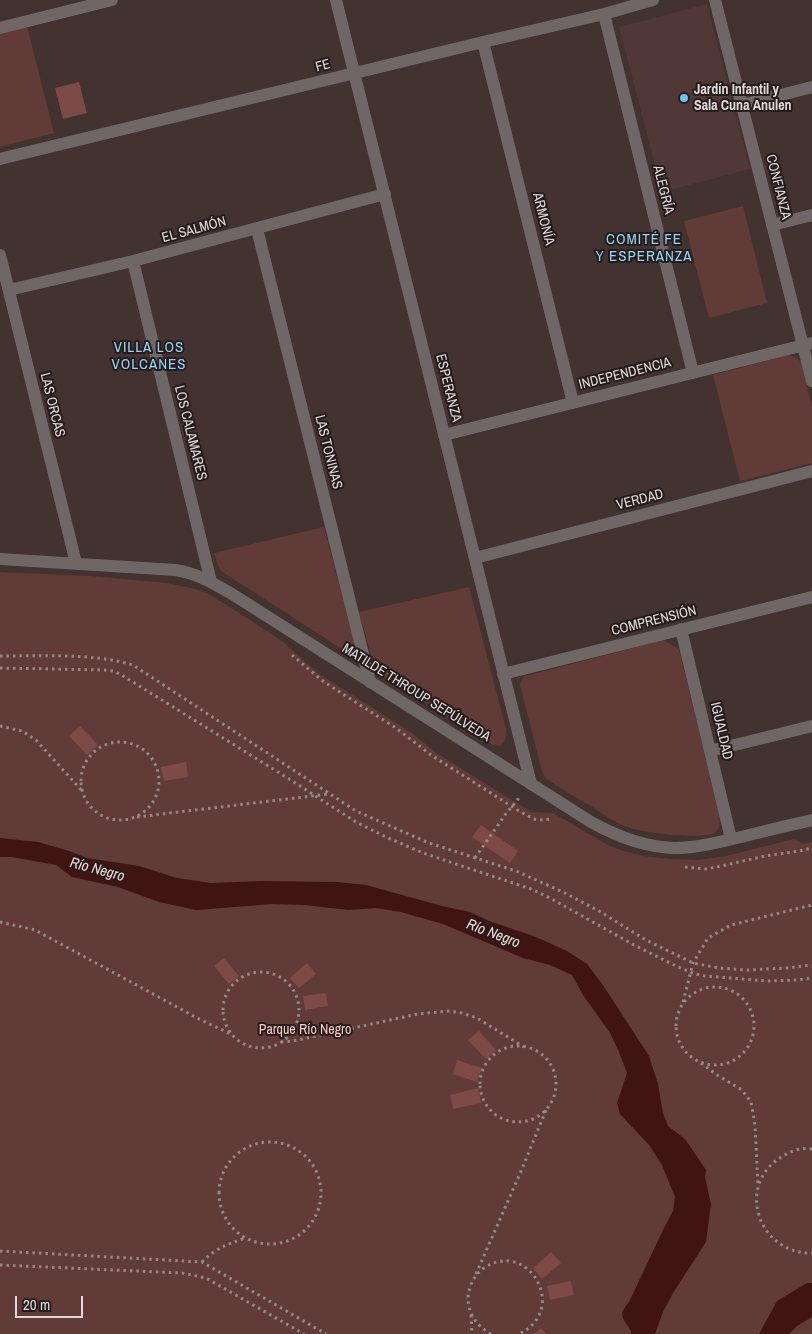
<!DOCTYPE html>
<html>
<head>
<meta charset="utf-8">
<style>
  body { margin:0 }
  #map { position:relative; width:812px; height:1334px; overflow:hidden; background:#423230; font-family:"Archivo Narrow",sans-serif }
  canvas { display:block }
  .scale { position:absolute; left:15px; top:1296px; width:68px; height:22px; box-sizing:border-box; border:2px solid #e3d9d8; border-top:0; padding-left:6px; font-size:15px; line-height:18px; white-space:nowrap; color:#e3d9d8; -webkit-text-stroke:4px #231c1b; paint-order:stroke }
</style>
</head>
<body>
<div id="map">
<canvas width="812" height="1334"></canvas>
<div class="scale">20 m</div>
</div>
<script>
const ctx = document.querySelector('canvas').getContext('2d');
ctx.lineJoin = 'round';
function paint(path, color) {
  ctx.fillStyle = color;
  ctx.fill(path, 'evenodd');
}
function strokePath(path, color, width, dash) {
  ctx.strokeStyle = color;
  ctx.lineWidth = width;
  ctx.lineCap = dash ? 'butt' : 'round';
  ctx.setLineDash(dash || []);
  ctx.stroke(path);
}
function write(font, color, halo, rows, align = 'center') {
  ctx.font = font + ' "Archivo Narrow",sans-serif';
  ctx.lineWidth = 4;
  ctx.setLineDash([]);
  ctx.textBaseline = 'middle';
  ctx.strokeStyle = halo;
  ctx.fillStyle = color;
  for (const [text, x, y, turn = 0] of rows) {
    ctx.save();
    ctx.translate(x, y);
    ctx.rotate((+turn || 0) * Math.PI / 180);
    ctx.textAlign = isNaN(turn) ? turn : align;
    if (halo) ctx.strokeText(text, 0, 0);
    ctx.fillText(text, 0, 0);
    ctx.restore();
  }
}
paint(new Path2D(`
  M707,4l43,165 -88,23 -43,-165z`), '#503836');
paint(new Path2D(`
  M27,26l27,107 -54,14v-114z
  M743,206l24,97 -58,15 -25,-97z
  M789,355l7,2 5,5 11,44v57l-72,18 -27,-106z
  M324,527l31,118v6l-1,4h-3l-130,-84 -3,-5 -4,-13z
  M0,572l91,4 76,7 28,6 14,5 38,24 36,24 35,31 94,60 23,19 67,42 30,18 21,1 55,32 16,6 20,5 27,3 27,1 28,-4 68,-17 10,5 8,-2v492h-812z
  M469,587l37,142c1,8 0,12 -6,17l-7,-1 -118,-75 -16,-58z
  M663,640l16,9 39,160c1,6 4,16 -1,22 -9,11 -80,1 -93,-5 -12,-5 -23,-13 -33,-20 -16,-9 -31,-18 -46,-28l-4,-10 -21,-83 2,-6 4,-3z`), '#603b38');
paint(new Path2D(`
  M0,838l38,4 31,9 18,7 52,8 38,12 34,5 51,-2 75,1 29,3 76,21 28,6 19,9 47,16 31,14 20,13 16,21 46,71 9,28 5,29 5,13 17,13 21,31 -1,7 6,27 -5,38 -33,51 -10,19 -8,22h-24v-3c-8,-14 -14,-15 -2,-29l35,-74 9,-17 2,-14 -13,-32 -13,-20 -29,-31 -3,-11 10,-30 -8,-21 -9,-19 -27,-38 -11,-20 -22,-10 -27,-7 -80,-34 -42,-12 -25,-4 -28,2 -43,-5 -33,-1 -76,6 -37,-8 -41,-15 -46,-10 -16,-12 -44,-8h-12z
  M807,1283h5v34l-15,9 -8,8h-30l18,-33z`), '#411414');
paint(new Path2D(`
  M79,82l8,31 -24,6 -8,-31z
  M80,726l18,19 -11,10 -18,-19z
  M186,762l2,15 -24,4 -3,-14z
  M481,825l37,26 -8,12 -38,-26z
  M224,958l15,18 -10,8 -15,-18z
  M307,963l9,11 -17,14 -9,-10z
  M326,993l2,13 -23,4 -2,-14z
  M479,1031l17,19 -10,9 -18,-19z
  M457,1060l25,8 -5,14 -24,-8z
  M478,1088l3,15 -28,6 -3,-14z
  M551,1252l10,11 -19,16 -9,-11z
  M571,1281l3,14 -24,5 -3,-14z
  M541,1328l5,6h-12z`), '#7d4a47');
strokePath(new Path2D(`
  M292,655l32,27 72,46 35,27 88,56 15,8 5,1 13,-1
  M0,656c41,0 94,-3 133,9l223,146 73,32 87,28 47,21 36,19 47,29 47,23 26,5 28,2 40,-2 25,-3
  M0,668l104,2 9,1 7,3 166,103 70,45 30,15 37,16 108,36 19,9 84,47 42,21 19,8 10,2 63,5 29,-1 15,-2
  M0,726l22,5 14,9 47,52
  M81 781a39 39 0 1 1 78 0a39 39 0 1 1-78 0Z
  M137,817l192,-23
  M475,858l30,-43 14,-17
  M685,867l20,2 12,-2 48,-11 34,-5 13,-3
  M0,922l35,8 166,90 32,15
  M223 1010a38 38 0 1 1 76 0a38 38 0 1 1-76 0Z
  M676 1026a39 39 0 1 1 78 0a39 39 0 1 1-78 0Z
  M683,1002l10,-39 15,-25 23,-13 81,-20
  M281,1042l12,-1 125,-27 31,-3 13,2 15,5 47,29
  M480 1084a38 38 0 1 1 76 0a38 38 0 1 1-76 0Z
  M701,1063l16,12 25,15 9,12 4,23 3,61
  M219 1193a51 51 0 1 1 102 0a51 51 0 1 1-102 0Z
  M812,1149c-10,-2 -21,2 -29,7 -48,27 -26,98 29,97
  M0,1251l202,11 124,72
  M202,1262c14,-14 24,-17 43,-24
  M0,1265l182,8 24,5 98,56
  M476,1274l46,-105 24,-59
  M471,1315l1,19
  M491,1334c-14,-8 -23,-20 -23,-36 1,-12 6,-23 16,-30 44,-30 86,42 35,66`), '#958887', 3, [2.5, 4]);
strokePath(new Path2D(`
  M336,0l195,784
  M715,0l97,381
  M604,14l89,359
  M0,28l112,-28
  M483,42l90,361
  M742,105l70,-18
  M0,159l483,-117 121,-28 49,-14
  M772,225l40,-10
  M257,229l113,453
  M0,255l76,308
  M133,261l78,321
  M9,290l124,-29 252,-67
  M444,435l368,-92
  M475,558l337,-87
  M0,559l175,11c22,3 38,13 57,24l359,228c25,14 53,25 83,26 23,0 45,-6 67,-11 24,-6 47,-12 71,-17
  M681,629l50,210
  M503,674l309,-77
  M710,751l102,-25`), '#6f6766', 12);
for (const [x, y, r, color] of [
  [684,98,5,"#6ac3f1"]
]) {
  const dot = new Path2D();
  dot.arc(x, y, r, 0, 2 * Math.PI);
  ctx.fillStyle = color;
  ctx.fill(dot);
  strokePath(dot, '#231c1b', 2);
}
write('14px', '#e3d9d8', '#231c1b', [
  ["FE",323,66,-14],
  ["CONFIANZA",778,187,76],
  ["ALEGRÍA",663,190,76],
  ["ARMONÍA",543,219,76],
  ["EL SALMÓN",194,230,-15],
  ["INDEPENDENCIA",625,374,-14],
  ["ESPERANZA",448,388,76],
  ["LAS ORCAS",52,405,76],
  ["LOS CALAMARES",190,433,76],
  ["LAS TONINAS",328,452,76],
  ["VERDAD",640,500,-14],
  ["COMPRENSIÓN",654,621,-14],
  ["MATILDE THROUP SEPÚLVEDA",416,693,32],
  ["IGUALDAD",721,731,77]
]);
write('bold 14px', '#e3d9d8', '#231c1b', [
  ["Jardín Infantil y",694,90],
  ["Sala Cuna Anulen",694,106]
], 'left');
write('14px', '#fdc9c5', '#231c1b', [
  ["Parque Río Negro",305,1030]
]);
ctx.letterSpacing = '1px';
write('15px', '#96d4f7', '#231c1b', [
  ["COMITÉ FE",644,240],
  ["Y ESPERANZA",644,257],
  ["VILLA LOS",149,348],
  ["VOLCANES",149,365]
]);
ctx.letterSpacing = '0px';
write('italic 15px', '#f8d5d2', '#231c1b', [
  ["Río Negro",97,870,15],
  ["Río Negro",493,934,21]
]);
</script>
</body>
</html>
